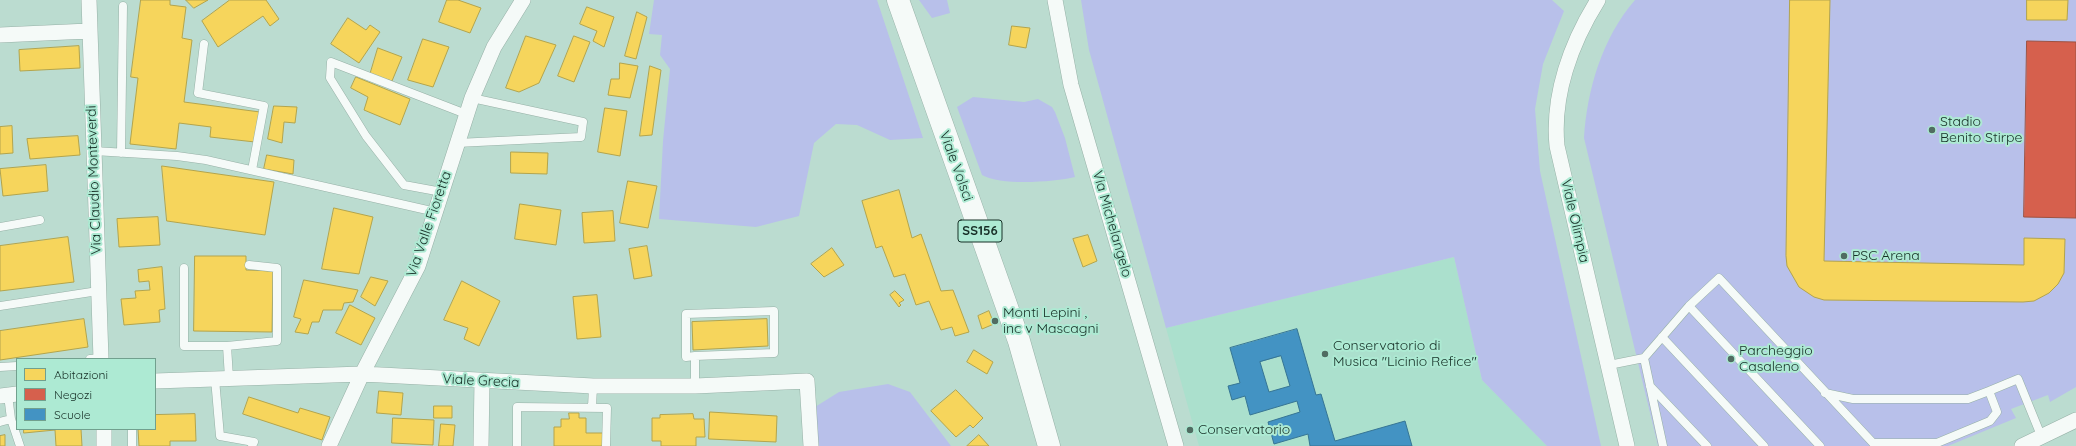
<!DOCTYPE html>
<html>
<head>
<meta charset="utf-8">
<style>
  body { margin:0 }
  #map { position:relative; width:2076px; height:446px; overflow:hidden; background:#bbdcd0; font-family:Quicksand,sans-serif }
  canvas { display:block }
  .legend { position:absolute; left:16px; top:358px; width:140px; height:72px; box-sizing:border-box; background:#adead3; border:1px solid #71a08e; margin:0; padding:5px 7px; list-style:none; font-size:12px; color:#173027 }
  .legend li { display:flex; align-items:center; gap:8px; height:20px }
  .legend b { width:20px; border:1px solid #71a08e }
</style>
</head>
<body>
<div id="map">
<canvas width="2076" height="446"></canvas>
<ul class="legend">
<li><b style="height:11px;background:#f6d55c"></b>Abitazioni</li>
<li><b style="height:11px;background:#d6604d"></b>Negozi</li>
<li><b style="height:11px;background:#4393c3"></b>Scuole</li>
</ul>
</div>
<script>
const ctx = document.querySelector('canvas').getContext('2d');
ctx.lineJoin = 'round';
function paint(path, color) {
  ctx.fillStyle = color;
  ctx.fill(path, 'evenodd');
}
function strokePath(path, color, width, dash) {
  ctx.strokeStyle = color;
  ctx.lineWidth = width;
  ctx.lineCap = dash ? 'butt' : 'round';
  ctx.setLineDash(dash || []);
  ctx.stroke(path);
}
function write(font, color, halo, rows, align = 'center') {
  ctx.font = font + ' Quicksand,sans-serif';
  ctx.lineWidth = 4;
  ctx.setLineDash([]);
  ctx.textBaseline = 'middle';
  ctx.strokeStyle = halo;
  ctx.fillStyle = color;
  for (const [text, x, y, turn = 0] of rows) {
    ctx.save();
    ctx.translate(x, y);
    ctx.rotate((+turn || 0) * Math.PI / 180);
    ctx.textAlign = isNaN(turn) ? turn : align;
    if (halo) ctx.strokeText(text, 0, 0);
    ctx.fillText(text, 0, 0);
    ctx.restore();
  }
}
paint(new Path2D(`
  M1454,257l28,123 65,66h-348l-33,-118z`), '#abe0cd');
paint(new Path2D(`
  M654,0h223l46,138 -33,2 -33,-15 -21,-1 -22,19 -15,73 -43,11 -97,-8 4,-78 7,-72 -10,-14 2,-20 -13,-1z
  M919,0h28l3,13 -18,5z
  M1081,0h471l12,11 -21,53 -8,45 5,62 61,275h-54l-65,-66 -28,-123 -288,71 -77,-278z
  M1635,0h441v387l-26,15 -2,-7 -37,14 5,9 -68,28h-290l-74,-308c3,-48 18,-100 51,-138z
  M973,97l51,5 14,-3 14,8 3,5 10,26 10,39c-21,5 -74,9 -93,-2l-25,-68z
  M888,384l22,8 41,54h-134l-2,-39 24,-15z`), '#b8c0ea');
const homes = new Path2D(`
  M141,0h29v5l16,2 -4,31 10,2 -8,62 76,10 -5,30 -45,-5 1,-10 -32,-4 -3,26 -46,-5 8,-66 -7,-1z
  M186,0h22l-14,8z
  M230,0h36l13,19 -9,7 -7,-10 -45,31 -16,-26z
  M447,0h11l23,8 -11,25 -31,-11z
  M1790,0h40l-6,261 200,4v-27l41,1 -1,34 -6,11 -9,9 -15,8 -11,1 -199,-2 -10,-3 -15,-10 -12,-21 -1,-10z
  M2027,0h41l-1,20h-40z
  M587,7l27,10 -10,30 -11,-6 4,-10 -17,-7z
  M637,12l10,5 -11,42 -11,-3z
  M348,18l18,12 4,-5 10,7 -21,31 -28,-19z
  M1012,26l18,2 -4,20 -17,-3z
  M526,36l30,9 -17,38 -20,9 -13,-4z
  M574,36l16,6 -16,40 -16,-6z
  M423,39l26,8 -16,40 -25,-7z
  M79,46l1,22 -60,3 -1,-21z
  M378,48l24,9 -10,24 -22,-6z
  M620,63l18,3 -8,32 -22,-3 3,-16h8z
  M650,66l11,4 -9,65 -12,1z
  M356,77l54,22 -10,26 -36,-15 4,-13 -17,-9z
  M274,106l23,1 -2,16 -11,-1 -2,21 -14,-4z
  M605,108l22,3 -7,45 -22,-4z
  M12,126l1,27 -13,1v-27z
  M78,136l2,19 -50,4 -3,-20z
  M511,152l37,1 -1,21 -36,-1z
  M267,155l27,5 -1,14 -29,-5z
  M46,165l2,26 -45,5 -3,-27z
  M162,166l112,16 -9,53 -98,-14z
  M628,181l29,5 -9,42 -28,-5z
  M899,190l13,48 9,-4 20,57 12,-1 16,42 -14,4 -3,-9 -11,3 -12,-29 -13,4 -11,-31 -11,3 -12,-31 -6,2 -14,-47z
  M520,204l41,6 -5,35 -41,-6z
  M334,208l39,9 -14,57 -37,-5z
  M613,211l2,30 -31,2 -2,-30z
  M158,217l2,28 -41,2 -2,-28z
  M1088,235l9,26 -14,6 -10,-28z
  M68,237l6,45 -74,9v-45z
  M647,246l5,30 -18,3 -5,-30z
  M832,248l12,17 -20,12 -13,-13z
  M195,256h51v14l27,1 -1,61 -78,-1z
  M162,267l3,42 -6,1 1,12 -36,3 -3,-26 15,-1 -1,-7 15,-1 -1,-9 -10,1 -1,-12z
  M371,277l17,4 -13,25 -14,-9z
  M304,280l54,10 -5,12 -9,1 -2,7h-19l-4,12h-7l-4,12 -13,-2 6,-13 -7,-2z
  M462,281l38,20 -21,45 -15,-7 4,-11 -24,-8z
  M895,291l9,9 -5,3 2,2 -2,2 -9,-12z
  M597,295l4,42 -24,2 -4,-42z
  M350,305l25,13 -14,27 -25,-12z
  M989,311l5,13 -12,5 -4,-13z
  M84,319l4,28 -88,13v-29z
  M767,319l1,27 -75,4 -1,-28z
  M974,350l19,12 -6,12 -20,-12z
  M956,390l27,28 -10,10 -3,-3 -14,12 -25,-26z
  M379,391l24,2 -2,22 -24,-2z
  M249,397l49,16 2,-5 30,9 -8,23 -79,-26z
  M434,406h18v12h-18z
  M710,412l67,4 -1,26 -67,-3z
  M569,413h10v5h7v15h17v13h-49v-19h7v-8h8z
  M195,414l1,27h-26v5h-31l-1,-17h17v-14z
  M693,414l1,5h10l1,18h-9v9h-35v-5h-9v-23h8v-3z
  M393,418l41,2 -1,25 -41,-2z
  M441,424l14,1 -2,21h-14z
  M24,429h57l1,17h-26l-1,-16 -31,3z
  M5,435v11h-5v-10z
  M979,435l10,11h-22z`);
paint(homes, '#f6d55c');
strokePath(homes, '#b3a44c', 1);
const shops = new Path2D(`
  M2027,41l49,1v176l-52,-1z`);
paint(shops, '#d6604d');
strokePath(shops, '#9d5242', 1);
const schools = new Path2D(`
  M1297,329l19,66 5,-1 14,47 70,-20 7,25h-102l-2,-12 -34,10 -6,-22 32,-10 -3,-11 -47,14 -5,-19 -13,4 -4,-14 12,-3 -10,-35zM1281,356l9,30 -21,6 -9,-30z`);
paint(schools, '#4393c3');
strokePath(schools, '#367594', 1);
const lane = new Path2D(`
  M204,44l-6,49 66,13 -12,64
  M457,143l124,-6 2,-15 -111,-24
  M94,151l83,5 29,4 230,52
  M121,153l2,-147
  M442,192l-38,-7 -38,-49 -36,-58 1,-16 135,52
  M0,227l40,-7
  M184,268v78h43l2,32
  M0,306l98,-15
  M1689,306l131,140
  M1662,337l102,109
  M227,346l50,-5v-73l-28,-3
  M1644,358l19,88
  M90,359l11,-1
  M1609,365l35,-7 45,-52 30,-28 154,165h64l53,-22 7,-9 -8,-21 -21,8h-115l-28,-6
  M0,367l17,-1
  M215,379l5,57 34,6 -2,4
  M695,386v-30l-9,1v-43l88,-3v42l-79,3
  M1650,386l57,60
  M1989,391l29,-12 24,59
  M592,408l1,-22
  M11,419l9,27
  M0,422l11,-3 -3,-24
  M132,429v17
  M517,446v-39l90,1 -1,38`);
const street = new Path2D(`
  M89,0l12,359
  M1055,0l16,85 105,361
  M1598,0c-27,43 -46,95 -41,146l70,300
  M0,35l89,-4
  M155,381l207,-7 231,12h102l112,-5 4,65
  M0,396l17,-2
  M104,429v17
  M329,446l33,-72 56,-108 54,-168 22,-51 29,-47
  M481,446l1,-65
  M2022,446l54,-26`);
const primary = new Path2D(`
  M898,0l121,341 30,105`);
strokePath(lane, '#96b0a6', 9);
strokePath(street, '#96b0a6', 16);
strokePath(primary, '#96b0a6', 23);
strokePath(lane, '#f5faf8', 8);
strokePath(street, '#f5faf8', 15);
strokePath(primary, '#f5faf8', 22);
for (const [x, y, r, color] of [
  [1932,130,4,"#506c62"],
  [1844,256,4,"#506c62"],
  [995,321,4,"#506c62"],
  [1325,354,4,"#506c62"],
  [1731,359,4,"#506c62"],
  [1190,430,4,"#506c62"]
]) {
  const dot = new Path2D();
  dot.arc(x, y, r, 0, 2 * Math.PI);
  ctx.fillStyle = color;
  ctx.fill(dot);
  strokePath(dot, '#adead3', 1.5);
}
for (const [x, y, w] of [
  [980,231,44]
]) {
  const box = new Path2D();
  box.roundRect(x - w / 2, y - 11, w, 22, 3);
  ctx.fillStyle = '#adead3';
  ctx.fill(box);
  strokePath(box, '#173027', 1);
}
write('bold 13px', '#173027', null, [
  ["SS156",980,231]
]);
write('14px', '#173027', '#adead3', [
  ["Stadio",1940,122],
  ["Benito Stirpe",1940,138],
  ["PSC Arena",1852,256],
  ["Monti Lepini ,",1003,313],
  ["inc v Mascagni",1003,329],
  ["Conservatorio di",1333,346],
  ["Musica \"Licinio Refice\"",1333,362],
  ["Parcheggio",1739,351],
  ["Casaleno",1739,367],
  ["Conservatorio",1198,430]
], 'left');
write('14px', '#173027', '#adead3', [
  ["Viale Volsci",956,166,70],
  ["Via Claudio Monteverdi",94,180,-92],
  ["Viale Olimpia",1575,221,77],
  ["Via Valle Fioretta",429,224,-71],
  ["Via Michelangelo",1112,224,74],
  ["Viale Grecia",481,381,3]
]);
</script>
</body>
</html>
